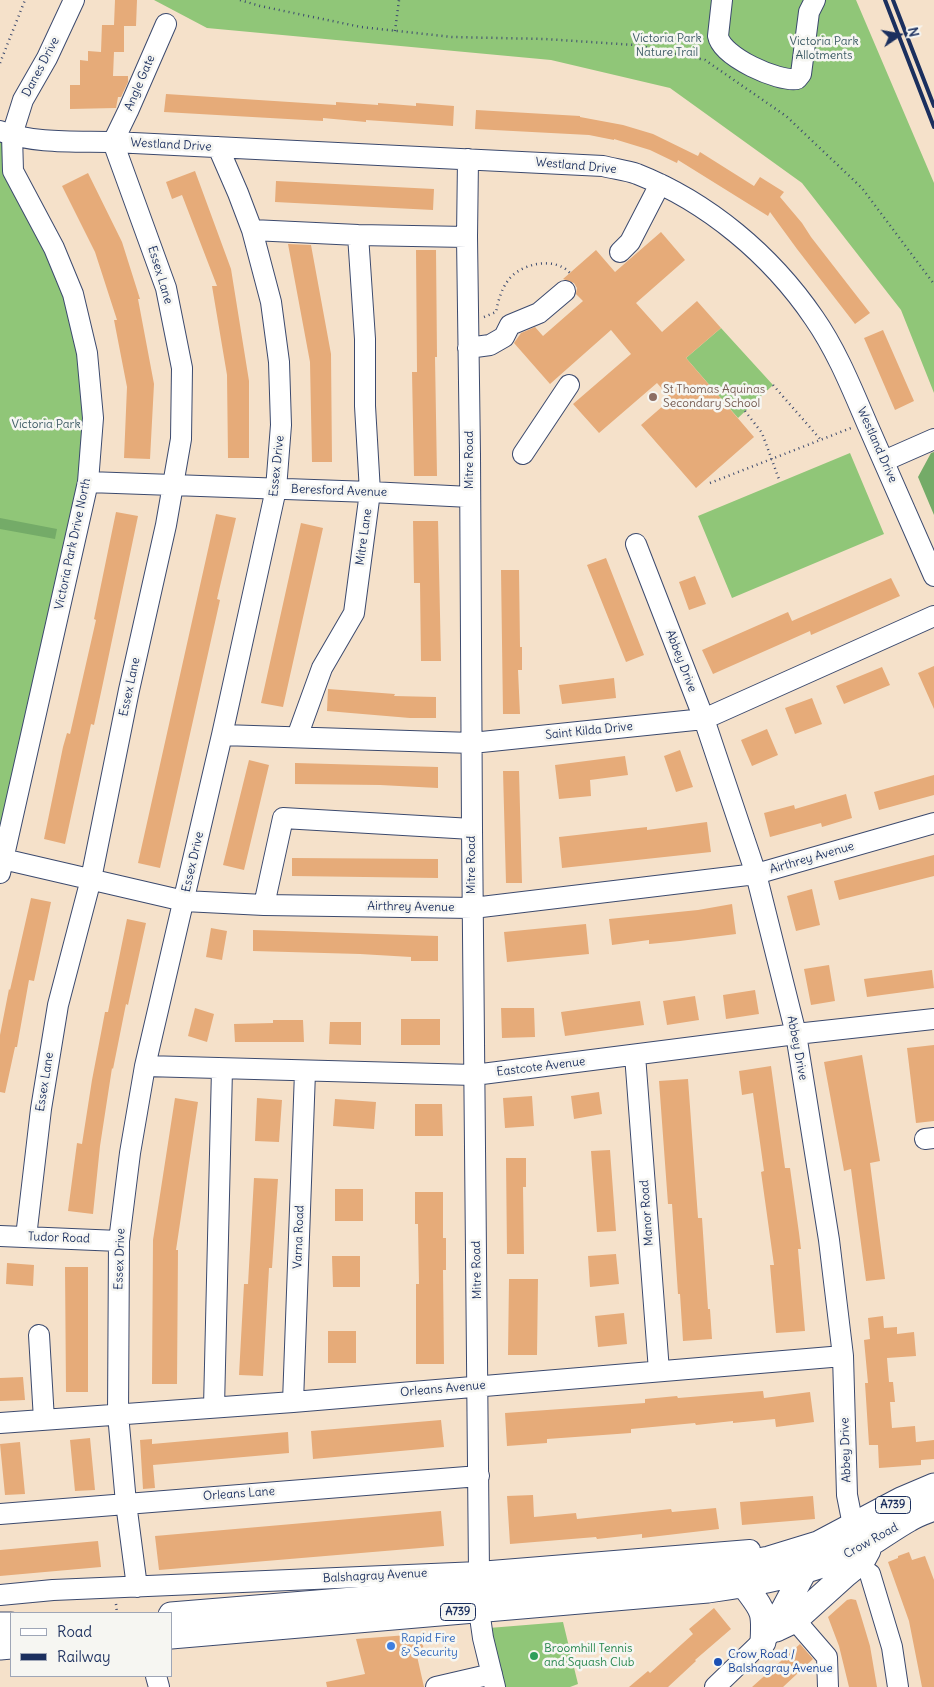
<!DOCTYPE html>
<html>
<head>
<meta charset="utf-8">
<style>
  body { margin:0 }
  #map { position:relative; width:934px; height:1687px; overflow:hidden; background:#f5e1ca; font-family:Delius,sans-serif }
  canvas { display:block }
  .legend { position:absolute; left:10px; top:1612px; width:162px; height:65px; box-sizing:border-box; background:#f6f6f2; border:1px solid #9ea6b7; margin:0; padding:6px 9px; list-style:none; font-size:15px; color:#1b2f5e }
  .legend li { display:flex; align-items:center; gap:10px; height:25px }
  .legend b { width:25px; border:1px solid #9ea6b7 }
  .north { position:absolute; left:874px; top:10px; width:50px; height:50px; -webkit-text-stroke:4px #f6f6f2; paint-order:stroke; rotate:78deg; font-size:14px; font-weight:700; line-height:20px; text-align:center; color:#1b2f5e }
  .north::after { content:''; display:block; margin:auto; width:18px; height:22px; background:#1b2f5e; clip-path:polygon(50% 0,100% 100%,50% 72%,0 100%) }
</style>
</head>
<body>
<div id="map">
<canvas width="934" height="1687"></canvas>
<ul class="legend">
<li><b style="height:6px;background:#fff"></b>Road</li>
<li><b style="height:6px;background:#1b2f5e"></b>Railway</li>
</ul>
<div class="north">N</div>
</div>
<script>
const ctx = document.querySelector('canvas').getContext('2d');
ctx.lineJoin = 'round';
function paint(path, color) {
  ctx.fillStyle = color;
  ctx.fill(path, 'evenodd');
}
function strokePath(path, color, width, dash) {
  ctx.strokeStyle = color;
  ctx.lineWidth = width;
  ctx.lineCap = dash ? 'butt' : 'round';
  ctx.setLineDash(dash || []);
  ctx.stroke(path);
}
function write(font, color, halo, rows, align = 'center') {
  ctx.font = font + ' Delius,sans-serif';
  ctx.lineWidth = 5;
  ctx.setLineDash([]);
  ctx.textBaseline = 'middle';
  ctx.strokeStyle = halo;
  ctx.fillStyle = color;
  for (const [text, x, y, turn = 0] of rows) {
    ctx.save();
    ctx.translate(x, y);
    ctx.rotate((+turn || 0) * Math.PI / 180);
    ctx.textAlign = isNaN(turn) ? turn : align;
    if (halo) ctx.strokeText(text, 0, 0);
    ctx.fillText(text, 0, 0);
    ctx.restore();
  }
}
paint(new Path2D(`
  M154,0h702l78,183v210l-33,-83 -99,-127 -132,-95 -119,-28 -344,-32z
  M12,135l1,36 41,77 39,170 -93,428v-705z
  M721,328l52,57 -35,33 -52,-60z
  M850,453l34,81 -152,64 -34,-82z
  M563,1622l15,62 -8,3h-66l-15,-59z`), '#90c678');
paint(new Path2D(`
  M934,452v63l-16,-38 13,-24z
  M0,518l57,11 -2,10 -55,-10z`), '#74ab68');
paint(new Path2D(`
  M115,0h22l-1,26h-12v26h-10l-1,24h15v6l-7,15h-3l-2,11 -46,1v-24h10v-25l8,1v-10l13,1 1,-27h12z
  M166,94l170,11v-3l42,3v-2l38,3v-3l38,3 -1,20 -87,-6v2l-43,-4v3l-159,-9z
  M476,110l104,6v1l43,8 30,9 45,22 2,-4 54,34 6,-9 24,15 -4,5 22,26 9,14 59,76 -15,11 -58,-75 -27,-37 -2,4 -90,-56 -1,3 -27,-13 -36,-11v1l-25,-5 -114,-6z
  M195,171l36,98 18,112v77h-21l-1,-83 -15,-89h5l-35,-91 -10,4 -6,-17z
  M88,173l34,69 18,57h-2l16,85 -4,75 -26,-1 3,-71 -13,-67h3l-22,-68 -33,-66z
  M276,181l158,8 -1,21 -158,-8z
  M661,232l24,28 -49,43 26,29 35,-31 24,27 -35,30 68,79 -58,51 -55,-63 30,-26 -14,-16 -58,50 -26,-29 58,-50 -20,-24 -61,54 -36,-41 7,-10 14,-6 8,9 40,-35 -7,-7 1,-6 -3,-5 -11,-4 33,-29 19,22z
  M288,244l23,1 20,109 1,108h-20l-2,-100z
  M416,250h20l1,107h-2l2,119h-23l-2,-104h5z
  M883,330l31,71 -19,9 -31,-72z
  M116,512l22,4 -35,167 -9,42 -3,-1 -26,120 -21,-5 19,-92 4,-14 3,1 26,-114 -2,-1z
  M216,514l20,4 -19,81 3,1 -60,268 -22,-5z
  M413,521h25l3,140h-20l-1,-78h-6z
  M301,523l22,5 -40,179 -22,-4z
  M606,558l38,97 -18,7 -39,-97z
  M501,570h18l1,77h2v23h-4l2,44h-17z
  M695,576l11,28 -17,6 -10,-28z
  M891,578l9,18 -89,39 -1,-4 -97,43 -11,-24 86,-38 4,9z
  M934,666v43l-16,-36z
  M882,667l8,18 -46,19 -8,-18z
  M614,678l2,20 -54,6 -3,-19z
  M328,689l67,5 -1,2 42,1v21h-26l-83,-7z
  M812,698l10,26 -27,10 -10,-26z
  M767,729l11,26 -26,11 -11,-26z
  M680,750l13,37 -17,5 -12,-36z
  M625,756l3,19 -38,5 1,16 -32,3 -4,-34z
  M249,760l20,5 -25,105 -21,-5z
  M295,763l143,4v21l-58,-3 -85,-1z
  M503,771h16l3,112h-16z
  M934,775v20l-55,15 -5,-18z
  M846,794l6,24 -30,9 -1,-4 -51,14 -6,-24 30,-8 1,4z
  M707,822l4,30 -149,16 -3,-31 88,-10v3z
  M934,855v21l-95,24 -5,-19z
  M292,858l146,1v19l-146,-2z
  M812,889l8,36 -24,6 -9,-35z
  M31,898l20,4 -17,79 -5,-1 -12,67h-2l-10,46 -5,-1v-57l9,-46 1,1z
  M732,904l4,30 -56,7 -31,3v-4l-37,5 -3,-26 89,-9z
  M127,919l19,4 -18,82 -2,-1 -13,65 -1,-1 -12,78 -7,68 -25,-3 9,-68 5,1 10,-64 10,-52 3,-16h3z
  M586,924l3,30 -82,8 -3,-30z
  M211,928l16,3 -5,29 -16,-3z
  M253,930l185,6v25h-27v-4l-51,-3 -107,-3z
  M829,965l6,36 -24,4 -7,-36z
  M932,970l2,18 -67,9 -3,-18z
  M755,990l4,24 -33,5 -3,-24z
  M695,996l4,24 -32,5 -4,-24z
  M640,1001l4,24 -79,11 -4,-24z
  M195,1008l19,6 -7,28 -19,-6z
  M501,1008h33l1,29 -33,1z
  M401,1019h39v26h-39z
  M273,1020h30l1,22h-69l-1,-18 39,-1z
  M330,1022h31v23l-32,-1z
  M934,1045v76l-18,2 -9,-75z
  M862,1055l18,106 -10,2 15,116 -19,2 -15,-112 -7,2 -20,-109z
  M771,1066l14,102h5l9,65 2,16h-3l7,82 -29,2 -6,-68h4l-13,-93 3,-1 -11,-78 -11,2 -3,-24z
  M688,1079l10,139h4l6,91h2l2,30 -29,2 -3,-47h-2l-6,-90h-4l-9,-123z
  M599,1092l3,22 -28,5 -3,-23z
  M532,1096l2,30 -29,2 -2,-30z
  M175,1098l23,4 -22,148h2l-1,134h-25l1,-144z
  M257,1098l25,2 -3,42 -24,-1z
  M335,1099l41,3 -2,27 -41,-3z
  M415,1104h27l1,32h-28z
  M610,1150l6,81 -19,1 -6,-81z
  M506,1158h20v29h-3l1,67h-17z
  M254,1178l24,1 -6,89h-3l-6,108 -24,-1 5,-91h4z
  M335,1189h28v32h-28z
  M415,1192h28v46h3v32h-3l1,94h-28v-80h3l-1,-60h-3z
  M616,1254l3,30 -29,3 -2,-31z
  M332,1256h28v31h-27z
  M7,1263l27,2 -1,21 -27,-2z
  M65,1267h23v125h-22z
  M509,1279h29l-1,76h-29z
  M624,1313l3,31 -29,3 -3,-31z
  M883,1316l1,12 13,-1v7l17,-2 2,24 -29,2 2,24h4l2,20h-5l2,26 23,-2 1,16 18,-2v19l-13,1v5l-42,3 -1,-23h-9l-4,-62h3l-4,-43 6,-1 -2,-21z
  M328,1331h28v32h-28z
  M23,1377l2,23 -25,1v-23z
  M763,1391l1,7 46,-6 4,30 -38,5 -1,-8 -42,4v-2l-37,4 -1,-2 -64,6v4l-84,6v4l-40,3 -2,-33 140,-10v-4l32,-3 1,2z
  M441,1420l3,27 -131,12 -2,-28z
  M288,1432l1,21 -136,12 2,23 -12,1 -3,-49 12,-1v5z
  M90,1438l5,52 -20,1 -5,-51z
  M20,1442l5,52 -20,1 -5,-51z
  M533,1495l1,22 42,-4 1,6 94,-10 1,3 44,-4 3,21 -77,9v-4l-45,5 -1,-2 -86,7 -3,-48z
  M813,1496l2,23 -73,6 -2,-23z
  M441,1511l3,35 -285,24 -4,-34z
  M98,1541l3,26 -101,9v-26z
  M909,1552l3,8 13,-4 9,24v107h-12l-13,-66 -21,-59 10,-4v-2z
  M851,1599l5,1 5,16 9,30 7,41h-28l-10,-41 -11,-29 19,-17z
  M714,1608l17,21 -36,31 1,1 -28,26h-39l19,-16 2,2 43,-39 -4,-5z
  M420,1634l5,20 -8,2 7,31h-97l-1,-5 39,-8 -9,-35z
  M800,1644l13,15 -30,28h-31z`), '#e6ab79');
const minor = new Path2D(`
  M722,0l-4,36c4,21 60,46 79,43l4,-5 8,-62 6,-12
  M0,131c35,13 76,10 113,11l490,24c11,3 23,4 34,8 71,28 134,81 177,144 23,33 38,71 54,108 22,50 44,100 66,150
  M468,159l-1,78 3,218 2,374 7,743
  M252,230l106,5 109,2
  M620,252l10,-10 30,-58
  M468,348l22,-3 14,-8 6,-12 29,-12 26,-22
  M523,454l46,-69
  M884,461l50,-22
  M88,482l282,10 100,5
  M636,544l68,175 52,155 40,160 33,206 14,116 4,139 6,30 -3,14
  M222,735l250,8 232,-24 230,-103
  M297,737l25,-69 32,-55 16,-121 -5,-86v-67l-7,-104
  M3,859l181,42 80,4 209,3 283,-34 178,-51
  M0,873l88,-391 5,-64 -6,-65 -14,-59 -19,-46 -41,-77 -1,-36 11,-35 24,-42 27,-58
  M264,905l19,-87 189,11
  M635,1055l24,316
  M145,1066l329,9 322,-41 138,-15
  M925,1139l9,-1
  M0,1236l119,5
  M26,1237l15,-128 17,-104 33,-126 38,-189 37,-165 15,-86 1,-71 -16,-80 -53,-146 15,-31 38,-87
  M39,1335l5,85
  M293,1402l12,-330
  M214,1407l8,-338
  M0,1423l293,-21 550,-46
  M0,1514l479,-38
  M870,1574l22,73 6,40
  M137,1587l-11,-84 -8,-89 1,-173 11,-88 15,-87 77,-331 54,-246 5,-64 -2,-63 -8,-60 -19,-72 -14,-37 -20,-46
  M0,1595l53,-5 426,-18 271,-22
  M479,1610l4,28 12,49
  M795,1620l32,37 1,30
  M156,1676l3,11
  M436,1687l56,-13
  M715,1687l58,-56`);
const major = new Path2D(`
  M744,1585c19,26 21,24 19,57
  M171,1615l535,-44 63,-12 49,-15 83,-44 33,-14
  M0,1625h11
  M776,1629l19,-9 51,-46 16,-13 6,-11
  M776,1629l8,-20 25,-47
  M171,1636l537,-46c51,-7 102,-17 149,-39 18,-9 34,-22 52,-32 8,-5 17,-8 25,-11
  M0,1647l11,-1`);
strokePath(minor, '#3c4a6e', 22);
strokePath(major, '#3c4a6e', 27);
strokePath(new Path2D(`
  M240,0l20,6 101,21 91,10 93,2 90,6 70,15 81,56 76,72 72,96
  M395,31l4,-31
  M0,63l25,-63
  M484,317l12,-5c2,-10 5,-22 11,-30 12,-19 48,-26 63,-9
  M773,385l48,55
  M745,411l17,22 18,49
  M710,483l141,-55
  M116,1604l1,9`), '#3c4a6e', 2.5, [1, 4]);
strokePath(minor, '#fff', 20);
strokePath(major, '#fff', 25);
strokePath(new Path2D(`
  M885,0l49,127
  M893,0l41,106`), '#1b2f5e', 4);
for (const [x, y, r, color] of [
  [653,397,5,"#8d6e63"],
  [391,1646,5,"#3f7fe0"],
  [534,1656,5,"#2e9e5b"],
  [718,1662,5,"#1a4fb4"]
]) {
  const dot = new Path2D();
  dot.arc(x, y, r, 0, 2 * Math.PI);
  ctx.fillStyle = color;
  ctx.fill(dot);
  strokePath(dot, '#f6f6f2', 2);
}
for (const [x, y, w] of [
  [893,1505,35],
  [458,1612,35]
]) {
  const box = new Path2D();
  box.roundRect(x - w / 2, y - 8.5, w, 17, 4);
  ctx.fillStyle = '#f6f6f2';
  ctx.fill(box);
  strokePath(box, '#1b2f5e', 1);
}
write('bold 11px', '#1b2f5e', null, [
  ["A739",893,1505],
  ["A739",458,1612]
]);
write('12px', '#3e5c66', '#f6f6f2', [
  ["Victoria Park",667,39],
  ["Nature Trail",667,53],
  ["Victoria Park",824,42],
  ["Allotments",824,56],
  ["Victoria Park",46,425]
]);
write('12px', '#1b2f5e', '#f6f6f2', [
  ["Danes Drive",41,67,-62],
  ["Angle Gate",140,83,-67],
  ["Westland Drive",171,145,3],
  ["Westland Drive",576,166,5],
  ["Essex Lane",160,275,73],
  ["Westland Drive",877,445,66],
  ["Mitre Road",470,460,-90],
  ["Essex Drive",277,466,-84],
  ["Beresford Avenue",339,491,2],
  ["Mitre Lane",364,537,-82],
  ["Victoria Park Drive North",73,544,-78],
  ["Abbey Drive",681,661,69],
  ["Essex Lane",130,687,-78],
  ["Saint Kilda Drive",589,731,-6],
  ["Airthrey Avenue",812,858,-16],
  ["Essex Drive",193,862,-77],
  ["Mitre Road",472,865,-90],
  ["Airthrey Avenue",411,907,1],
  ["Abbey Drive",797,1048,79],
  ["Eastcote Avenue",541,1067,-7],
  ["Essex Lane",45,1082,-81],
  ["Manor Road",647,1213,-94],
  ["Varna Road",299,1237,-88],
  ["Tudor Road",59,1238,2],
  ["Essex Drive",120,1259,-88],
  ["Mitre Road",477,1270,-91],
  ["Orleans Avenue",443,1389,-5],
  ["Abbey Drive",846,1450,-92],
  ["Orleans Lane",239,1494,-4],
  ["Crow Road",871,1541,-29],
  ["Balshagray Avenue",375,1576,-3]
]);
write('12px', '#785e54', '#f6f6f2', [
  ["St Thomas Aquinas",663,390],
  ["Secondary School",663,404]
], 'left');
write('12px', '#366cbe', '#f6f6f2', [
  ["Rapid Fire",401,1639],
  ["& Security",401,1653]
], 'left');
write('12px', '#27864d', '#f6f6f2', [
  ["Broomhill Tennis",544,1649],
  ["and Squash Club",544,1663]
], 'left');
write('12px', '#164399', '#f6f6f2', [
  ["Crow Road /",728,1655],
  ["Balshagray Avenue",728,1669]
], 'left');
</script>
</body>
</html>
